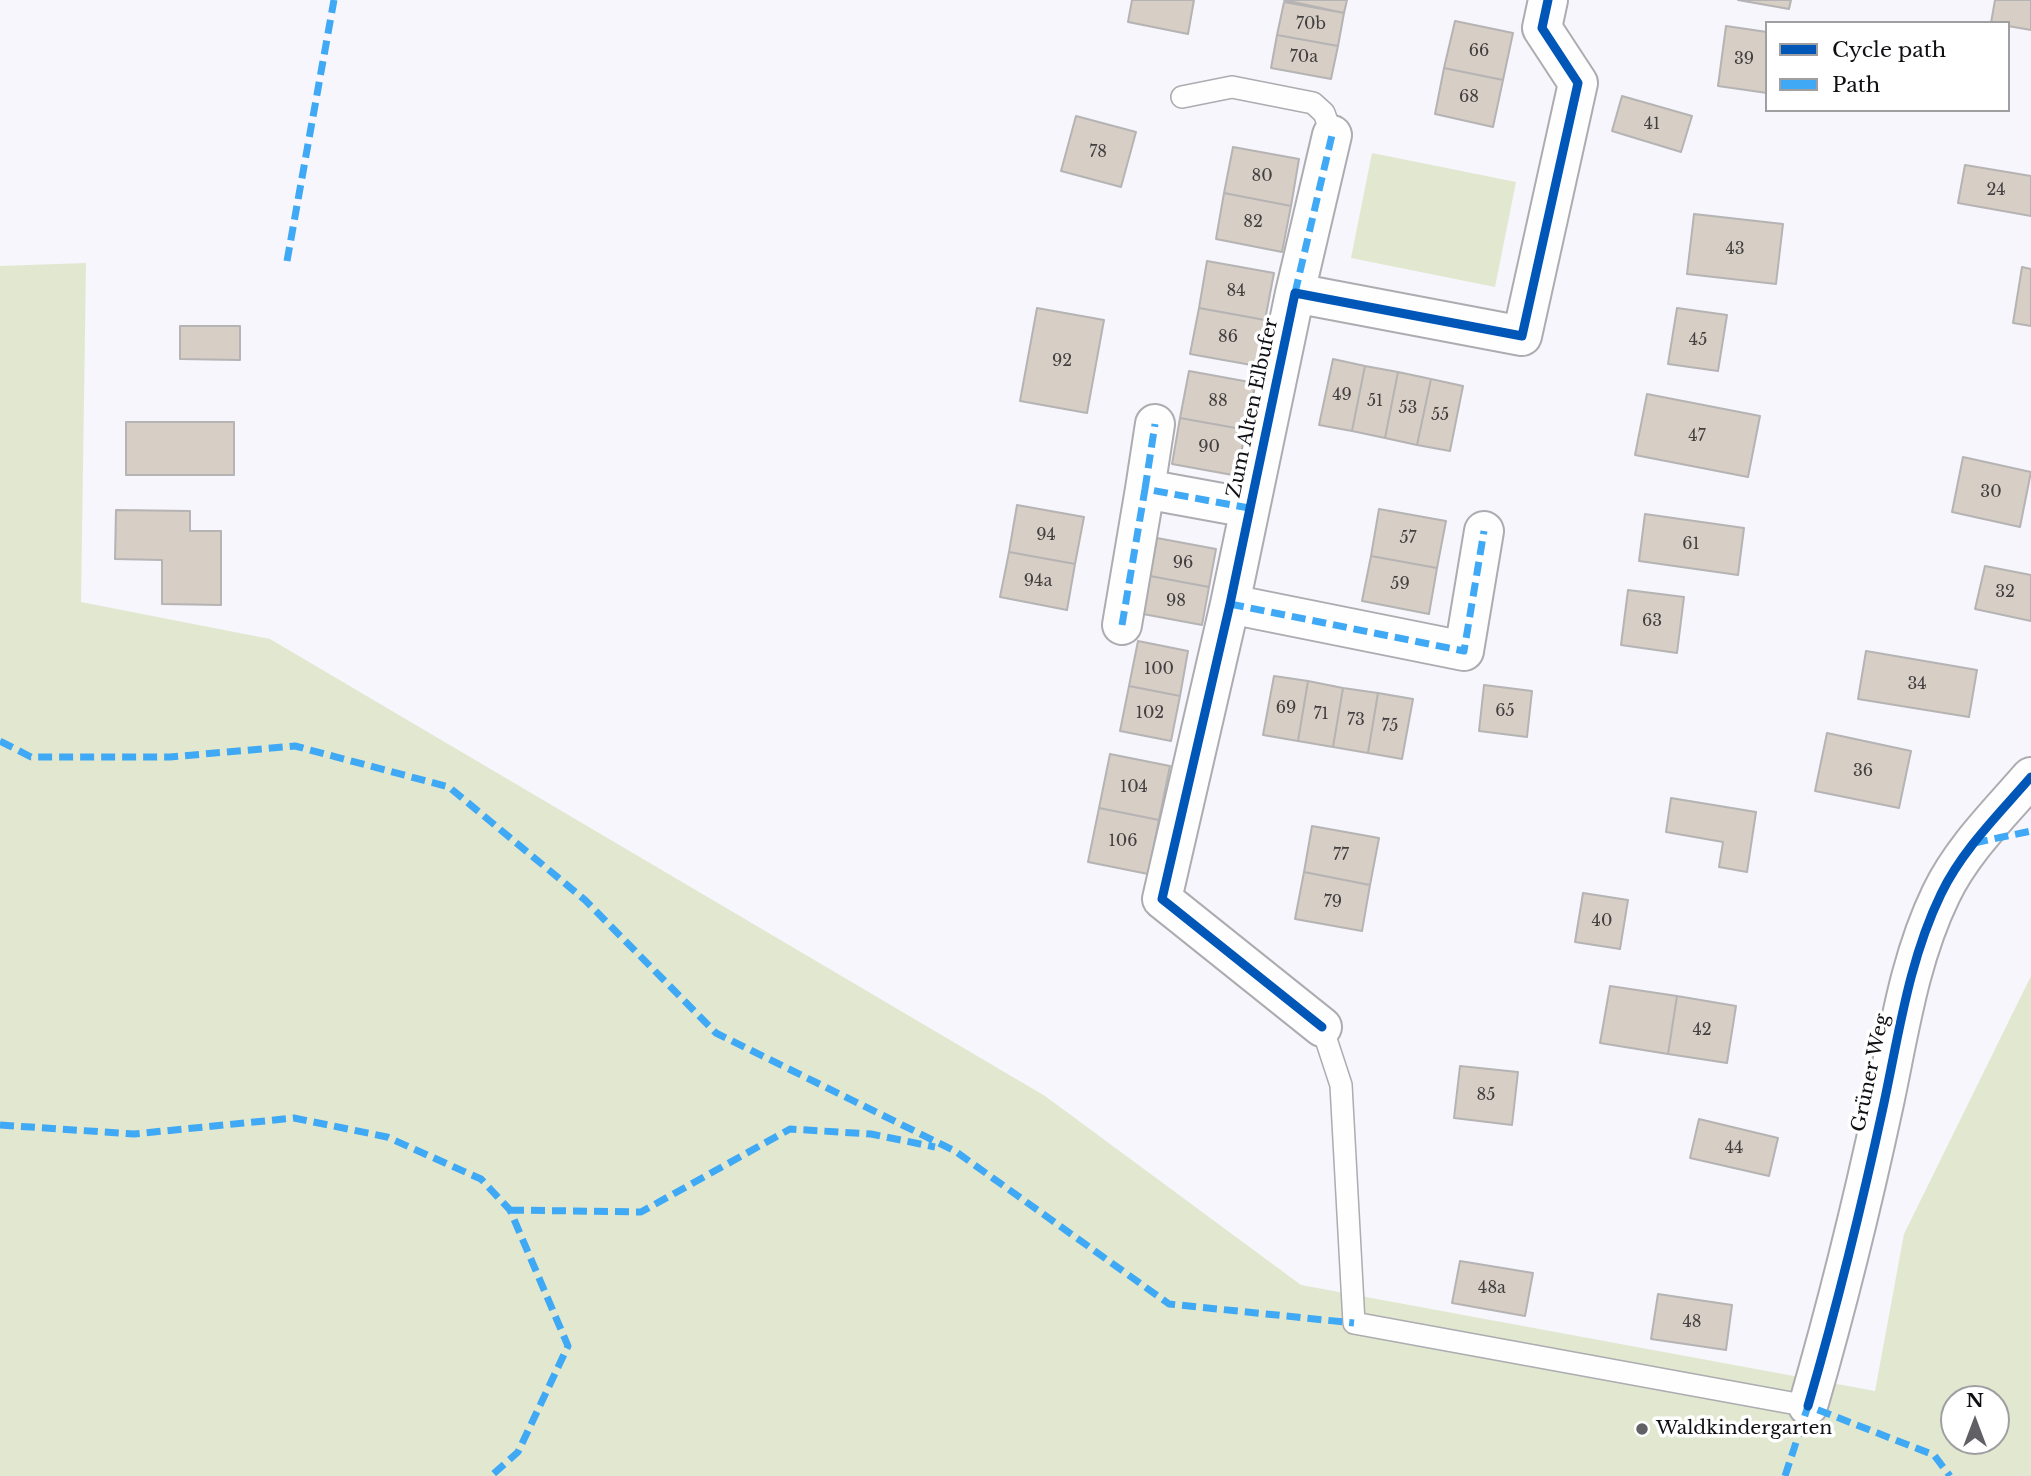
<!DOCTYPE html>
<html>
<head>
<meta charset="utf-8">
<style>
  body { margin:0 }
  #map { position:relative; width:2031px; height:1476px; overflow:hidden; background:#f6f6fc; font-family:"Libre Baskerville",serif }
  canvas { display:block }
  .legend { position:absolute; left:1765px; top:21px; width:245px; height:91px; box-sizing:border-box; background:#fff; border:2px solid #9f9fa1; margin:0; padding:9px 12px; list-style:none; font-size:21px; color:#100f14 }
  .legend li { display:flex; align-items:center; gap:14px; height:35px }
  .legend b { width:35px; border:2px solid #9f9fa1 }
  .north { position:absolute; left:1940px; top:1385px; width:70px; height:70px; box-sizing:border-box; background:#fff; border:2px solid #9f9fa1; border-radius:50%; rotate:0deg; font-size:19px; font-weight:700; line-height:28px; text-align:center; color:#100f14 }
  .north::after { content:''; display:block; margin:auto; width:24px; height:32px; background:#606065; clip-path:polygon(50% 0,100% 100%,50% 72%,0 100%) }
</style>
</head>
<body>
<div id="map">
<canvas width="2031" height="1476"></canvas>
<ul class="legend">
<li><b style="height:9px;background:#0057b8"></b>Cycle path</li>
<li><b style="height:9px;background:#3fa9f5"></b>Path</li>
</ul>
<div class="north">N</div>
</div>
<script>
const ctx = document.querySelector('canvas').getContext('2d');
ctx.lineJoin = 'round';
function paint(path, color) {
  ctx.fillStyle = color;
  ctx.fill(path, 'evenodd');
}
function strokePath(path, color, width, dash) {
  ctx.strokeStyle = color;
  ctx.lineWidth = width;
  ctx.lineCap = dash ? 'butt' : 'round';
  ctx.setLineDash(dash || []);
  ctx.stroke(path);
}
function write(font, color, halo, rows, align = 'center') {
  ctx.font = font + ' "Libre Baskerville",serif';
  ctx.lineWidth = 7;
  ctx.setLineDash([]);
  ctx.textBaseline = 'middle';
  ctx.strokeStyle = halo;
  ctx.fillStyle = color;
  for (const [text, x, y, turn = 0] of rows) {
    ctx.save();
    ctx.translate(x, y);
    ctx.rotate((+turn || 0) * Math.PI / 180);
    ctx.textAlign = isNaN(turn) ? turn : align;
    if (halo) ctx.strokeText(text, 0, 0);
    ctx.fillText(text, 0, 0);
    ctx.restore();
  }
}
paint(new Path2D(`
  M1372,153l144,29 -21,105 -144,-29z
  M86,263l-5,339 189,37 775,457 256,189 574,106 29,-157 127,-258v500h-2031v-1210zM1954,1399h42v42h-42z`), '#e1e8cf');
const building = new Path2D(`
  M1132,0h62l-6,34 -60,-12z
  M1284,0h63l-3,13z
  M1738,0h53l-2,9z
  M1995,0h36v30l-23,-4v-3h-17z
  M1284,2l60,11 -6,33 -61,-11z
  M1455,21l58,12 -10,47 -59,-12z
  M1726,26l41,6v61l-49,-7z
  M1277,35l61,11 -7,33 -60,-11z
  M1444,68l59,12 -10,47 -58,-13z
  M1622,96l70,20 -11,36 -69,-21z
  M1076,116l60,16 -15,55 -60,-16z
  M1233,147l66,12 -8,47 -67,-13z
  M1965,165l66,11v40l-73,-13z
  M1224,193l67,13 -9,46 -66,-13z
  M1694,214l89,10 -7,60 -89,-10z
  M1207,261l67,12 -9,47 -66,-12z
  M2022,267l9,2v57l-18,-3z
  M1037,308l67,12 -17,93 -67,-12z
  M1199,308l66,12 -8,46 -67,-12z
  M1677,308l50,7 -9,56 -50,-7z
  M180,326h60v34l-60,-1z
  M1333,359l32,7 -13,65 -33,-6z
  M1365,366l33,6 -13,66 -33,-7z
  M1189,371l66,12 -8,47 -67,-12z
  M1398,372l33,7 -14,66 -32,-7z
  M1431,379l32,7 -13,65 -33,-6z
  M1647,394l113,22 -12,61 -113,-22z
  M1180,418l67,12 -9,46 -66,-12z
  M126,422h108v53h-108z
  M1963,457l68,15 -11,55 -68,-15z
  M1017,505l67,12 -9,47 -66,-12z
  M1379,509l67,12 -9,47 -66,-12z
  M116,510l74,1v20h31v74l-59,-1v-44l-47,-1z
  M1645,514l99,14 -6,47 -99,-14z
  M1157,538l59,11 -7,38 -59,-11z
  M1009,552l66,12 -8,46 -67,-13z
  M1371,556l66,12 -8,46 -67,-13z
  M1985,566l46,9v46l-56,-12z
  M1150,576l59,11 -7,38 -59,-11z
  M1628,590l56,7 -7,56 -56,-8z
  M1138,641l50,10 -8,45 -51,-10z
  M1866,651l111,19 -8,47 -111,-18z
  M1274,676l34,5 -10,60 -35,-6z
  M1308,681l35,7 -10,59 -35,-6z
  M1484,685l48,6 -5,46 -48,-6z
  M1129,686l51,10 -9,45 -51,-10z
  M1343,688l35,5 -10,60 -35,-6z
  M1378,693l35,6 -11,60 -34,-6z
  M1827,733l84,18 -12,57 -84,-17z
  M1110,754l60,12 -11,54 -60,-12z
  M1671,798l85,14 -9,60 -28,-5 4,-25 -57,-10z
  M1099,808l60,12 -11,54 -60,-12z
  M1312,826l67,12 -9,47 -66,-13z
  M1304,872l66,13 -8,46 -67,-12z
  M1583,893l45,7 -8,49 -45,-7z
  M1610,986l67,10 -9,58 -68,-11z
  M1677,996l59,10 -9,57 -59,-9z
  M1460,1066l58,6 -6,53 -58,-7z
  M1699,1119l79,19 -9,38 -79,-18z
  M1460,1261l73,12 -8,43 -73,-13z
  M1658,1294l74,11 -6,45 -75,-11z`);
paint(building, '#d7cec5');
strokePath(building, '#b5b3b3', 2);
const lane = new Path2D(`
  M1182,97l50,-10 81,16 11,10 8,22
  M1322,1027l19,58 13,238 454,83`);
const street = new Path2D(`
  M1295,293l37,-158
  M1145,489l10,-65
  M1230,604l234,47 20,-120
  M1122,625l23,-136 104,19
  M1322,1027l-160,-128 68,-295 65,-311 227,43 56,-253 -36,-55 6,-28
  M1808,1406c29,-100 54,-201 76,-303 15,-70 25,-143 57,-209 21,-44 58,-80 90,-117`);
strokePath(lane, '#acacb1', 24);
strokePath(street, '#acacb1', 42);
strokePath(lane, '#fefeff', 21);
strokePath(street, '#fefeff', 38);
strokePath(new Path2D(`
  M287,261l47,-261
  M1295,293l37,-158
  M1145,489l10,-65
  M1230,604l234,47 20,-120
  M1122,625l23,-136 104,19
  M0,741l31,16h139l125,-11 154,41 136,113 131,133 239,118 214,153 185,19
  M1974,843l57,-12
  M0,1125l134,9 160,-16 93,19 94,42 29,31 58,136 -50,106 -27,24
  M510,1210l131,2 149,-83 81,5 64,13
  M1785,1476l23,-70 126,49 16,21`), '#3fa9f5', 7, [14, 7]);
strokePath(new Path2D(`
  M1322,1027l-160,-128 68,-295 65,-311 227,43 56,-253 -36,-55 6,-28
  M1808,1406c29,-100 54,-201 76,-303 15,-70 25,-143 57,-209 21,-44 58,-80 90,-117`), '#0057b8', 9);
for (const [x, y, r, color] of [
  [1642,1429,7,"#606065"]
]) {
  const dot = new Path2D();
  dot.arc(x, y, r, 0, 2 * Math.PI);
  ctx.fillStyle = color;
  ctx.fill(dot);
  strokePath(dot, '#fff', 2.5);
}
write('16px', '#423f40', null, [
  ["70b",1311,24],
  ["66",1479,51],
  ["70a",1304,57],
  ["39",1744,59],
  ["68",1469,97],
  ["41",1652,124],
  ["78",1098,152],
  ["80",1262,176],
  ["24",1996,190],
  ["82",1253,222],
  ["43",1735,249],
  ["84",1236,291],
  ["86",1228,337],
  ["45",1698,340],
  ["92",1062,361],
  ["49",1342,395],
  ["88",1218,401],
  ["51",1375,401],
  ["53",1408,408],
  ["55",1440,415],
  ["47",1697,436],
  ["90",1209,447],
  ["30",1991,492],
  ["94",1046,535],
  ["57",1408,538],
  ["61",1691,544],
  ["96",1183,563],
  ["94a",1038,581],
  ["59",1400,584],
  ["32",2005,592],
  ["98",1176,601],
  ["63",1652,621],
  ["100",1159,669],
  ["34",1917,684],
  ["69",1286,708],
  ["65",1505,711],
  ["102",1150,713],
  ["71",1321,714],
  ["73",1356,720],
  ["75",1390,726],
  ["36",1863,771],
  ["104",1134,787],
  ["106",1123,841],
  ["77",1341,855],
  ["79",1333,902],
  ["40",1602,921],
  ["42",1702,1030],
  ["85",1486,1095],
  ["44",1734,1148],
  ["48a",1492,1288],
  ["48",1692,1322]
]);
write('19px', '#100f14', '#fff', [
  ["Zum Alten Elbufer",1253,408,-78],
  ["Grüner Weg",1871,1073,-78]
]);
write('19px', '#100f14', '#fff', [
  ["Waldkindergarten",1656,1429]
], 'left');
</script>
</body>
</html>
